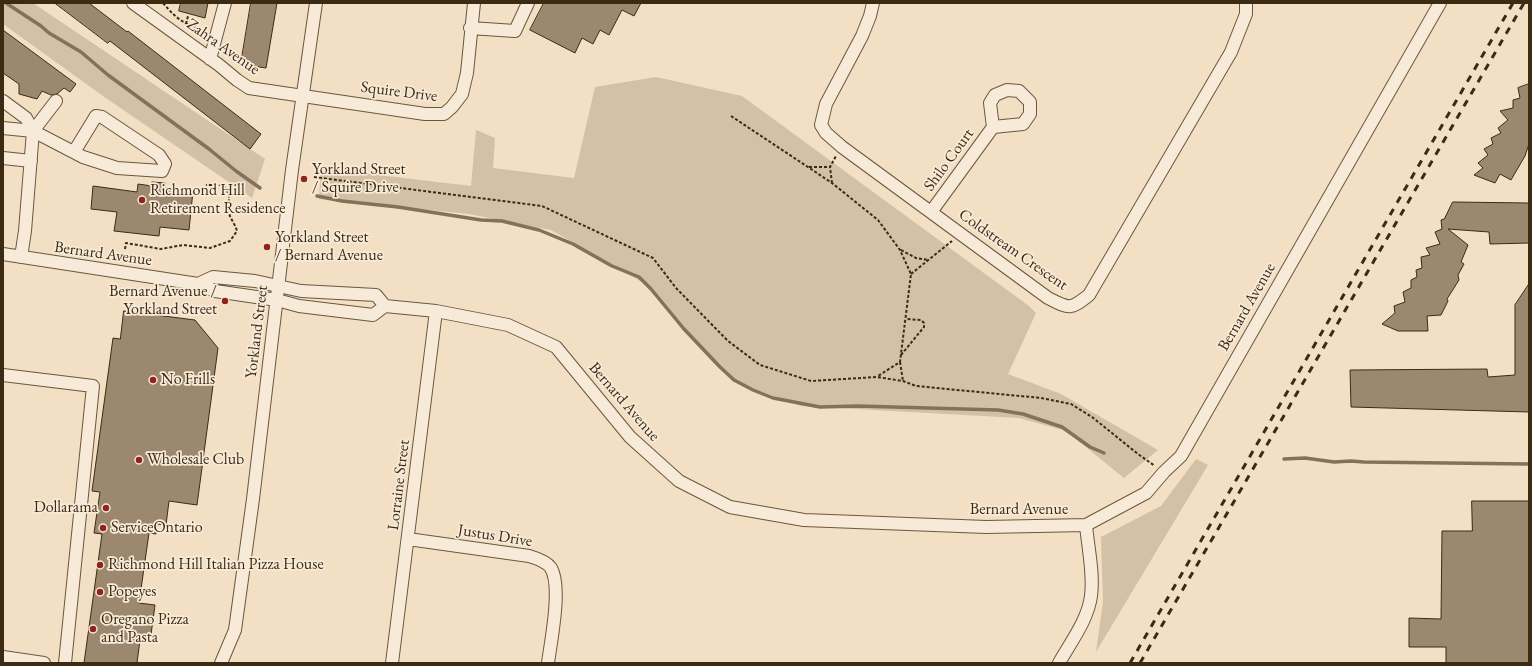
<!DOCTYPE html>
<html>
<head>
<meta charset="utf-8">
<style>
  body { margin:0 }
  #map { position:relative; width:1532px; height:666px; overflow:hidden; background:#f3dfc3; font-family:"EB Garamond",serif }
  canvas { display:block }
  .frame { position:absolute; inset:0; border:4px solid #3d2a13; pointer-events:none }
</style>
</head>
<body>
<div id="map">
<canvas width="1532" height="666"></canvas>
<div class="frame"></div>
</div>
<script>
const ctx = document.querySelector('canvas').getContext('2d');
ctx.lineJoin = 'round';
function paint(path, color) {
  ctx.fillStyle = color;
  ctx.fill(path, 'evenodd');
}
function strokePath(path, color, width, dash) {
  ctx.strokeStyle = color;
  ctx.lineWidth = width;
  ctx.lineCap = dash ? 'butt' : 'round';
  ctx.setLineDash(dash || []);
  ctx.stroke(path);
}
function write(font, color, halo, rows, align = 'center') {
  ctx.font = font + ' "EB Garamond",serif';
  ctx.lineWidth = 3.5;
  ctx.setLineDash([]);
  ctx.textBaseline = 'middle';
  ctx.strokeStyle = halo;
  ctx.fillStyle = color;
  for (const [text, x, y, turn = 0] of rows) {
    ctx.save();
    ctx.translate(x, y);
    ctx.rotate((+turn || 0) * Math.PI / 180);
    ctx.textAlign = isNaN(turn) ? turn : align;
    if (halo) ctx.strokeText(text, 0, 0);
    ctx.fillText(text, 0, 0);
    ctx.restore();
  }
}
paint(new Path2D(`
  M3,3h30l232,156 -13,39 -149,-102 -100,-72z
  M656,77l86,19 287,210 7,7 -28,61 53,20 97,56 -34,28 -58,-47 -47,-13 -218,-12 -67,-24 -40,-42 -47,-55 -96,-55 -82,-16 -150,-15 2,-31 150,18 5,-56 19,8 -2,30 81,10 21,-91z
  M1196,459l12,6 -112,187 7,-50 -2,-65 60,-31z`), '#d4c0a5');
strokePath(new Path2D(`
  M6,3l35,23 8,7 32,19 27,23 101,74 27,22 24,17
  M317,196l25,5 56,6 83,13 21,1 37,9 34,14 39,22 27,11 12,12 33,40 36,38 14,13 19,10 20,8 47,9 38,-1 140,4 25,4 39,13 28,20 14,6
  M1284,459l21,-1 29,4 17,-1 13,1 165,2`), '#857159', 3.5);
const building = new Path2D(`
  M55,3h34l38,29 1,-1 133,103 -11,15 -140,-108 -2,2z
  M181,3h27l-3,15 -26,-7z
  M251,3h26l-11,65 -25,-4z
  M544,3h97l-7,13 -12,-6 -13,25 -9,-5 -7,14 -11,-6 -7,15 -45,-23z
  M3,30l73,54 -6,8 -6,-4 -7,6 -6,1 -9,-4 -5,8 -18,-5v-10l-16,-11z
  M1529,84v60l-4,12 -14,24 -11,-6 -5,9 -21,-8 9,-7 -5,-5 10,-8 -4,-6 9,-5 -2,-6 10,-5 -3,-5 10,-8 -8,-9 13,-3v-8l7,-2 -2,-10z
  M152,182l13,1v5l28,3 -4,39 -29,-3 -1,9 -45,-5 3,-19 -26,-3 2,-23 44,6 1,-8 14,2z
  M1453,202l76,1v40l-39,1 -1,-12 -41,-3 20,16 -7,17 3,2 -6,11 1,5 -12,19 1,2 -7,14 -14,1 1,15h-30l-16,-7 13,-11 -1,-7 11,-4 -2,-10 8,-4v-8l6,-3 -1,-7 6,-2 -1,-11 9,-2 -4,-7 14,-4 -5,-12 7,-3 -1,-9 3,-1z
  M1529,284v128l-178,-5 -1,-37 137,-1 1,8 27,-2v-70z
  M124,311l71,9 23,28 -21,157 -28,-4 -3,24 -9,-1 -1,10 -7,-1 -10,70 16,2 -5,37 -10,-2 -3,23h-53l18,-129 -8,-1 6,-41 -8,-1 21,-153 7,1z
  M1472,501h57v162h-83v-16h-37v-29l32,1 1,-88h30z`);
paint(building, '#9c886f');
strokePath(building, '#3d2a13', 1);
const minor = new Path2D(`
  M133,3l86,62 18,15 12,8 176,26h19l8,-7 10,-13 5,-21 7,-70
  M873,3l-3,13 -8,20 -36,68 -5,21 5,8 16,14 206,151c22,11 22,12 41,-3l142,-243 15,-38v-11
  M470,28l45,3 13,-28
  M210,59l15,-56
  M3,101l23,17 7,13 -8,100 -4,26
  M3,128l30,3 50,26 34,11 45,3 3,-7 -6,-9 -57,-38 -6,-1 -22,36
  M33,131l23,-30
  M3,158l28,3
  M931,212l62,-85 -3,-24 5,-8 12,-5 12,1 11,11v12l-7,10 -30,3
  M3,254l195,30 17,7 62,9 22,6 74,9 12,-9
  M198,284l15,-7 42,4 46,10 75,4 9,11 51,5 72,14 48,22 74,90 49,44 51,26 74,13 182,7 100,-2 60,-32 18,-21 17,-16 259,-453
  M3,375l90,11 -28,277
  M408,539l121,17c7,2 17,5 22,12 11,19 0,72 -3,95
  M3,657l41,6
  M221,663l14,-33 18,-131 39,-329 24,-167
  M392,663l44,-352
  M1059,663c11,-20 29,-43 32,-67 3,-23 -3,-48 -5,-71`);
strokePath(minor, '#6a573f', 14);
strokePath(new Path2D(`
  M163,3c15,18 21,20 43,29
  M186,24l2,-8
  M731,116l101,67 46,37 22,30 11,24 -11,88 -22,14
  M809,167h21
  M314,177l228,29 111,52 23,30 52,53 32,24 51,16 66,-4 26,4 13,5 125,12 30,6 21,13 46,37 17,12
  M832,183l-2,-16 6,-11
  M125,249l1,-6 35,6 22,-4 27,3 20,-7 7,-10c-2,-7 -7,-13 -8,-18 -3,-13 5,-14 -6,-28h-17
  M901,250l15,8 13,2
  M911,274l41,-33
  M901,355l23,-28v-4l-3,-3 -15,-1
  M900,362l3,19`), '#3d2a13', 2, [3, 2]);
strokePath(minor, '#f7ead8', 12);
strokePath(new Path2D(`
  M1130,663l383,-660
  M1140,663l384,-660`), '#3d2a13', 3, [7, 7]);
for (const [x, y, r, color] of [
  [304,179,4,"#8f2418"],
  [142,200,4,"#8f2418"],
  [267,247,4,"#8f2418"],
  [225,301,4,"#8f2418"],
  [153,380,4,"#8f2418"],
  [139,460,4,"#8f2418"],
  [106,508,4,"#8f2418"],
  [103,528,4,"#8f2418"],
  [100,565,4,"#8f2418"],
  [100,592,4,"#8f2418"],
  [93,629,4,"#8f2418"]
]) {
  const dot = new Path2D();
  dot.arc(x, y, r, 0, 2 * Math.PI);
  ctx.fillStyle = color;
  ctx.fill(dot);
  strokePath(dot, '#f7ead8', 1.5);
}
write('16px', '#3d2a13', '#f7ead8', [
  ["Zahra Avenue",223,47,35],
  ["Squire Drive",399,92,7],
  ["Shilo Court",949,160,-54],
  ["Coldstream Crescent",1013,250,35],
  ["Bernard Avenue",103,254,8],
  ["Bernard Avenue",1247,307,-60],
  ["Yorkland Street",257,332,-83],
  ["Bernard Avenue",624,402,49],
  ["Lorraine Street",399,485,-83],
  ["Bernard Avenue",1019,510],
  ["Justus Drive",495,536,9]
]);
write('16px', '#3d2a13', '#f7ead8', [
  ["Yorkland Street",312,170],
  ["/ Squire Drive",312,188],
  ["Richmond Hill",150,191],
  ["Retirement Residence",150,209],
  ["Yorkland Street",275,238],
  ["/ Bernard Avenue",275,256],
  ["Bernard Avenue /",217,292,"right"],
  ["Yorkland Street",217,310,"right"],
  ["No Frills",161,380],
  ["Wholesale Club",147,460],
  ["Dollarama",98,508,"right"],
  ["ServiceOntario",111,528],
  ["Richmond Hill Italian Pizza House",108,565],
  ["Popeyes",108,592],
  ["Oregano Pizza",101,620],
  ["and Pasta",101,638]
], 'left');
</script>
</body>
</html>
